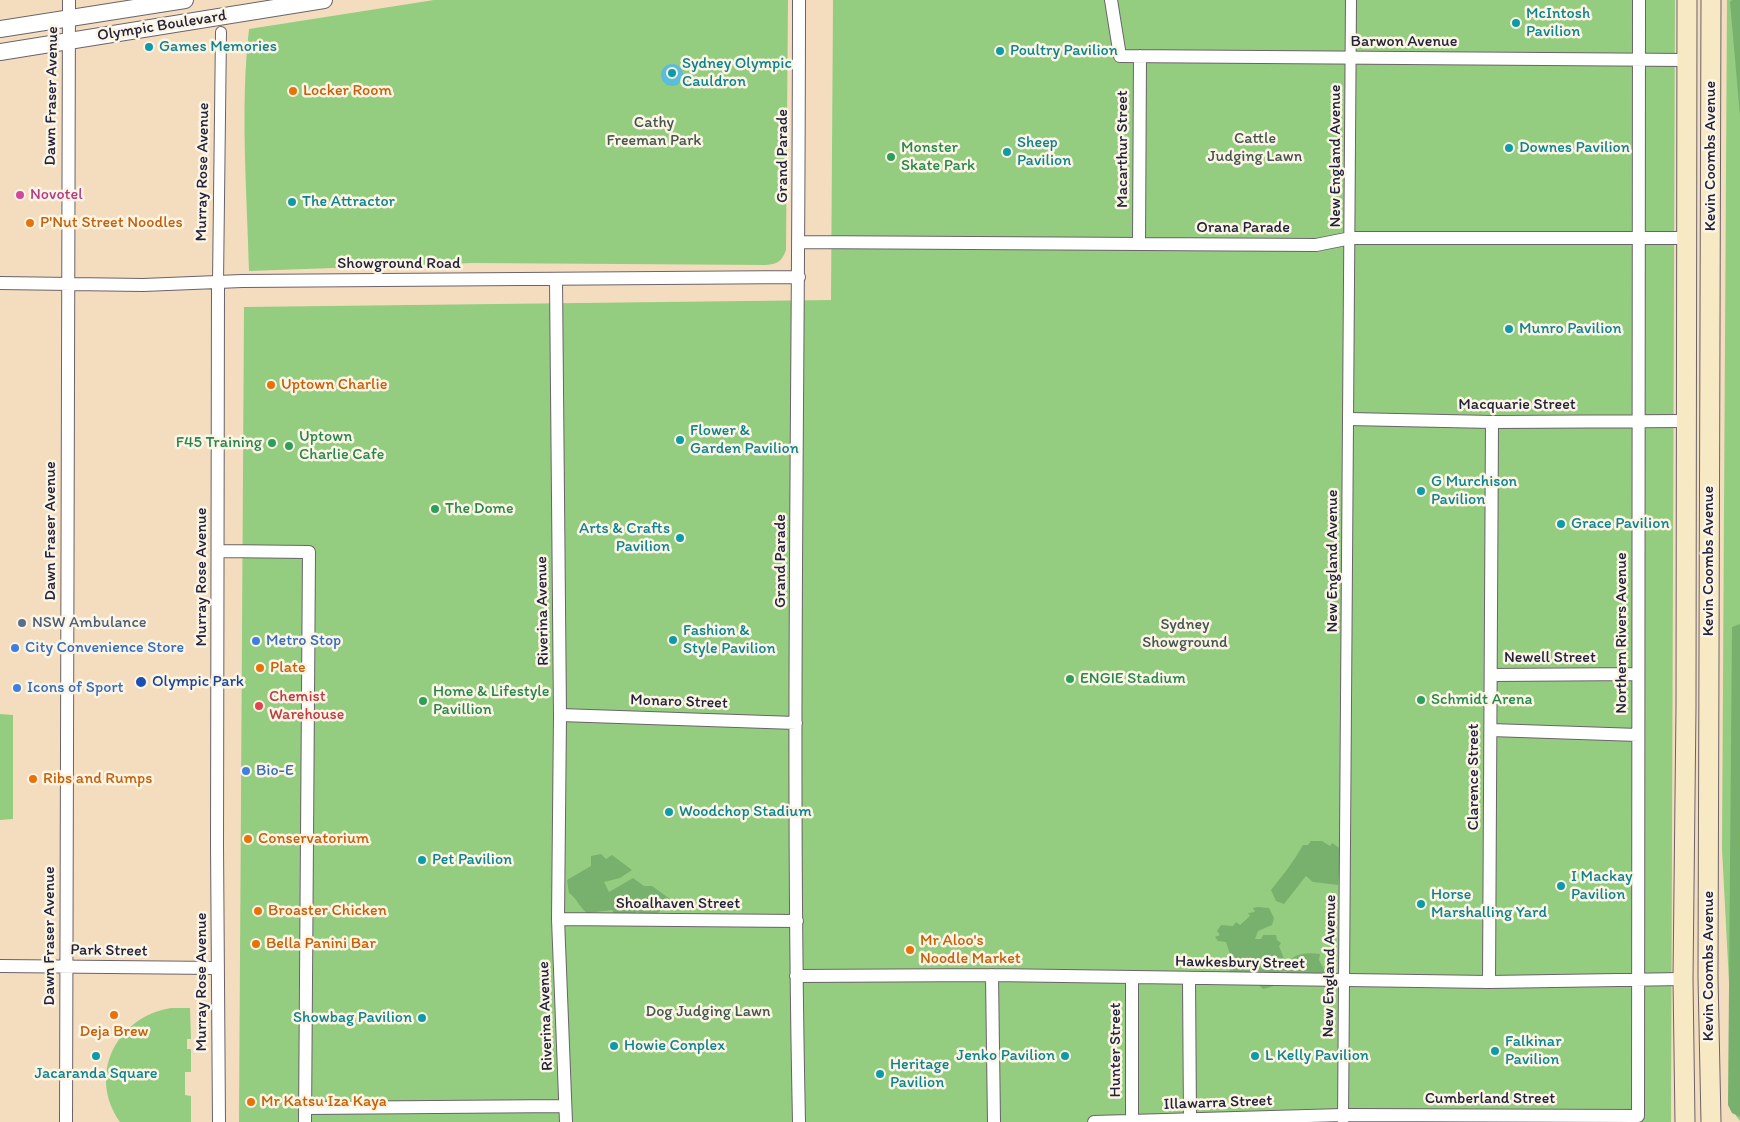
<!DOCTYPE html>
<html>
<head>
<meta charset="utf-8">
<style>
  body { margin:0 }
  canvas { display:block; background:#f3ddbe }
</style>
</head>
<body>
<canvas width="1740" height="1122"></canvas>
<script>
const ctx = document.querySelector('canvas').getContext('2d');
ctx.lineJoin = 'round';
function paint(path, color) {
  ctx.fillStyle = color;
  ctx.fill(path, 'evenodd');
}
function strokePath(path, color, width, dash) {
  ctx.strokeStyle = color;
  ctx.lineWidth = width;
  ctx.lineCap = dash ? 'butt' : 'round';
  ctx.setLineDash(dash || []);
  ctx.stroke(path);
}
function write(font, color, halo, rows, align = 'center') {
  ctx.font = font + ' Itim,sans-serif';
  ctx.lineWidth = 5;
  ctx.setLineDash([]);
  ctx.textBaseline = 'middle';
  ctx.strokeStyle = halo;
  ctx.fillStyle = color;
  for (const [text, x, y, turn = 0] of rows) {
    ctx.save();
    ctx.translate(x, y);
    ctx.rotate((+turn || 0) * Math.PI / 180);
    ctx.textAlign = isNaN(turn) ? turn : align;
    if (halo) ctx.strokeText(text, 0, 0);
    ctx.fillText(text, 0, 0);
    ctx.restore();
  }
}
paint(new Path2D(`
  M434,0h354l-2,250c-4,11 -8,14 -20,15l-293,-2 -224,8c-2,-80 -9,-163 0,-242z
  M833,0h842l-4,1122h-1432l5,-815 587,-7z
  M1727,0h13v1121l-4,-5 -14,-267z
  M0,714l13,1v104l-13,1z
  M171,1008h19l1,31h-4v10h4v23h-6v23l6,1v26h-71c-33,-47 -4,-105 51,-114z`), '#95cd80');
paint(new Path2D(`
  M1732,0h8v116l-10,-114z
  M1740,624v493l-8,-4 -4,-8 4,-478z
  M1311,841h11l8,5 2,-3 9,6 -3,36 -25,-3 -7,-6 -22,28 -8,-3 -5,-11c12,-15 23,-29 32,-45h5z
  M601,854l5,5 6,-4 20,15 -12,8 -16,4 5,10 24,-14 11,8h8l18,13 -11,13 -9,5 -13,-5 -5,3 -16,1 -4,-6 -25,3c-8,-6 -10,-15 -18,-20l-2,-13 24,-14v-10z
  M1258,907l11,1 5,10 -2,7 -14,6 -3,8h6l2,-4h13l1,5 4,3 -2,3 7,18c9,-11 20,-12 34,-10l-1,6 9,17 -38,3 -4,-9 -6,1 -6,14 -11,3 -6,-6 -7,2 -6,-6 -15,-6 3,-13 -6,-18 -8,-1 -3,-4 5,-2 -3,-4 4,-6 12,1 3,-4 4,3 10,-9 -2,-3 7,-1 -2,-4z`), '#78b06e');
paint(new Path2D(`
  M661 75a11 11 0 1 1 22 0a11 11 0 1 1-22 0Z`), '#5cbddb');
const pedestrian = new Path2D(`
  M218,282l3,-250
  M1343,1122l8,-1122`);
const minor = new Path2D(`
  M1111,0l9,56 567,4
  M799,242l517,3 35,-7h335
  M1139,243l1,-187
  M556,280l4,435 -2,204 8,203
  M218,282l-1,562 2,278
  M0,283l143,2 99,-4 557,-4
  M1349,419l143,3 194,-1
  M219,551l90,1 -4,570
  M1491,675l147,-1
  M560,715l236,8
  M1491,730l147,5
  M558,919l239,2
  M0,966l218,2
  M992,975l2,147
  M796,976l196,-1 497,7 194,-3
  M1132,978v143
  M1189,978l1,142
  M1489,982l3,-560
  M305,1108l260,-2
  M66,1122l3,-1122
  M799,1122c-8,-374 0,-748 0,-1122
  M1094,1122l249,-7 295,1 1,-1116`);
const tertiary = new Path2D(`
  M0,29l185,-29
  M0,52l324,-52`);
const secondary = new Path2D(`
  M1711,0l-3,977 3,145
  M1685,1122l-2,-143 3,-272 1,-707`);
strokePath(pedestrian, '#6b6369', 12);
strokePath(minor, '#6b6369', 14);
strokePath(tertiary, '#6b6369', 18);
strokePath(secondary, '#6b6369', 21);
strokePath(pedestrian, '#fff', 10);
strokePath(minor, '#fff', 12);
strokePath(tertiary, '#fff', 16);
strokePath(secondary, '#f6e9c3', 19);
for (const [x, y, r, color] of [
  [1516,23,5,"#0f9aa8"],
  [149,47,5,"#0f9aa8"],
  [1000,51,5,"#0f9aa8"],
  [672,73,5,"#0f9aa8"],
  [293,91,5,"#e8710a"],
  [1509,148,5,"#0f9aa8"],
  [1007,152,5,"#0f9aa8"],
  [891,157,5,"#2e9e5b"],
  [20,195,5,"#d1479c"],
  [292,202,5,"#0f9aa8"],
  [30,223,5,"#e8710a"],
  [1509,329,5,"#0f9aa8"],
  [271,385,5,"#e8710a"],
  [680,440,5,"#0f9aa8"],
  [272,443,5,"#2e9e5b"],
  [289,446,5,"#2e9e5b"],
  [1421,491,5,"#0f9aa8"],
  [435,509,5,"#2e9e5b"],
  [1561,524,5,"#0f9aa8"],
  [680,538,5,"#0f9aa8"],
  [22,623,5,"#5c6f8a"],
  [673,640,5,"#0f9aa8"],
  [256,641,5,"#3f7fe0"],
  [15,648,5,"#3f7fe0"],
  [260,668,5,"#e8710a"],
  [1070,679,5,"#2e9e5b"],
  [141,682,6,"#1a4fb4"],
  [17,688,5,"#3f7fe0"],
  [1421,700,5,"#2e9e5b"],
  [423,701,5,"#2e9e5b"],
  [259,706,5,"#e0444e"],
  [246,771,5,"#3f7fe0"],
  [33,779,5,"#e8710a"],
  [669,812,5,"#0f9aa8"],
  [248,839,5,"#e8710a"],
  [422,860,5,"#0f9aa8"],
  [1561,886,5,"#0f9aa8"],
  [1421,904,5,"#0f9aa8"],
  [258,911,5,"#e8710a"],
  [256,944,5,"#e8710a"],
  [910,950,5,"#e8710a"],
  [114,1015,5,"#e8710a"],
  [422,1018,5,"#0f9aa8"],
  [614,1046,5,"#0f9aa8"],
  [1495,1051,5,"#0f9aa8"],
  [96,1056,5,"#0f9aa8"],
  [1065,1056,5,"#0f9aa8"],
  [1255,1056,5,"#0f9aa8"],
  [880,1074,5,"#0f9aa8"],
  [251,1102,5,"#e8710a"]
]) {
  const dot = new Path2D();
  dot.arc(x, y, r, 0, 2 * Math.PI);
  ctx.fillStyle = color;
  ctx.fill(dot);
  strokePath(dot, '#fcf5e5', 2);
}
write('16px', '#0d838f', '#fcf5e5', [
  ["McIntosh",1526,14],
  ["Pavilion",1526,32],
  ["Games Memories",159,47],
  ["Poultry Pavilion",1010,51],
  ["Sydney Olympic",682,64],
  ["Cauldron",682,82],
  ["Sheep",1017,143],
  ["Pavilion",1017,161],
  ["Downes Pavilion",1519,148],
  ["The Attractor",302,202],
  ["Munro Pavilion",1519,329],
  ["Flower &",690,431],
  ["Garden Pavilion",690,449],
  ["G Murchison",1431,482],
  ["Pavilion",1431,500],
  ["Grace Pavilion",1571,524],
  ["Arts & Crafts",670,529,"right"],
  ["Pavilion",670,547,"right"],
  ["Fashion &",683,631],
  ["Style Pavilion",683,649],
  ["Woodchop Stadium",679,812],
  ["Pet Pavilion",432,860],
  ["I Mackay",1571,877],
  ["Pavilion",1571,895],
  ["Horse",1431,895],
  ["Marshalling Yard",1431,913],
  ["Showbag Pavilion",412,1018,"right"],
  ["Falkinar",1505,1042],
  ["Pavilion",1505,1060],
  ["Howie Conplex",624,1046],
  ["Jenko Pavilion",1055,1056,"right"],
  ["L Kelly Pavilion",1265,1056],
  ["Heritage",890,1065],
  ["Pavilion",890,1083],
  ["Jacaranda Square",96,1074,"center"]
], 'left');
write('16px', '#22223b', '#fcf5e5', [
  ["Olympic Boulevard",162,26,-9],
  ["Barwon Avenue",1404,42],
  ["Dawn Fraser Avenue",52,96,-89],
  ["Macarthur Street",1123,149,-90],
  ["Grand Parade",783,156,-90],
  ["New England Avenue",1336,156,-90],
  ["Kevin Coombs Avenue",1711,156,-90],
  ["Murray Rose Avenue",203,172,-89],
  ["Orana Parade",1243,228],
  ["Showground Road",399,264],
  ["Macquarie Street",1517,405],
  ["Dawn Fraser Avenue",51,531,-90],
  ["Grand Parade",781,561,-90],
  ["New England Avenue",1333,561,-90],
  ["Kevin Coombs Avenue",1709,561,-90],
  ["Murray Rose Avenue",202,577,-90],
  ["Riverina Avenue",543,611,-91],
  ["Northern Rivers Avenue",1622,633,-90],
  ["Newell Street",1550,658],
  ["Monaro Street",679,702,2],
  ["Clarence Street",1474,777,-90],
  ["Shoalhaven Street",678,904],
  ["Dawn Fraser Avenue",50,936,-90],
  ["Park Street",109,951,1],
  ["Hawkesbury Street",1240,963,1],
  ["New England Avenue",1330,966,-89],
  ["Kevin Coombs Avenue",1709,966,-90],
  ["Murray Rose Avenue",202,982,-90],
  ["Riverina Avenue",546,1016,-92],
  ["Hunter Street",1116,1050,-90],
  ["Cumberland Street",1490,1099],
  ["Illawarra Street",1218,1103,-2]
]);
write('16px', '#c56008', '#fcf5e5', [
  ["Locker Room",303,91],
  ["P'Nut Street Noodles",40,223],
  ["Uptown Charlie",281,385],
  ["Plate",270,668],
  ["Ribs and Rumps",43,779],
  ["Conservatorium",258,839],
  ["Broaster Chicken",268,911],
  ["Mr Aloo's",920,941],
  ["Noodle Market",920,959],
  ["Bella Panini Bar",266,944],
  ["Deja Brew",114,1032,"center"],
  ["Mr Katsu Iza Kaya",261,1102]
], 'left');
write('16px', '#445550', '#fcf5e5', [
  ["Cathy",654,123],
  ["Freeman Park",654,141],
  ["Cattle",1255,139],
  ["Judging Lawn",1255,157],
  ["Sydney",1185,625],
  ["Showground",1185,643],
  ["Dog Judging Lawn",708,1012]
]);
write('16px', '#27864d', '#fcf5e5', [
  ["Monster",901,148],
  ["Skate Park",901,166],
  ["Uptown",299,437],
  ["Charlie Cafe",299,455],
  ["F45 Training",262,443,"right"],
  ["The Dome",445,509],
  ["ENGIE Stadium",1080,679],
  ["Home & Lifestyle",433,692],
  ["Pavillion",433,710],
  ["Schmidt Arena",1431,700]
], 'left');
write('16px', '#b23c85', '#fcf5e5', [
  ["Novotel",30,195]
], 'left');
write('16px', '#4e5e75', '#fcf5e5', [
  ["NSW Ambulance",32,623]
], 'left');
write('16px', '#366cbe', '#fcf5e5', [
  ["Metro Stop",266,641],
  ["City Convenience Store",25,648],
  ["Icons of Sport",27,688],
  ["Bio-E",256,771]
], 'left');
write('16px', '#164399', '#fcf5e5', [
  ["Olympic Park",152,682]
], 'left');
write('16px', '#be3a42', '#fcf5e5', [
  ["Chemist",269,697],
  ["Warehouse",269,715]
], 'left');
</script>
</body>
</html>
